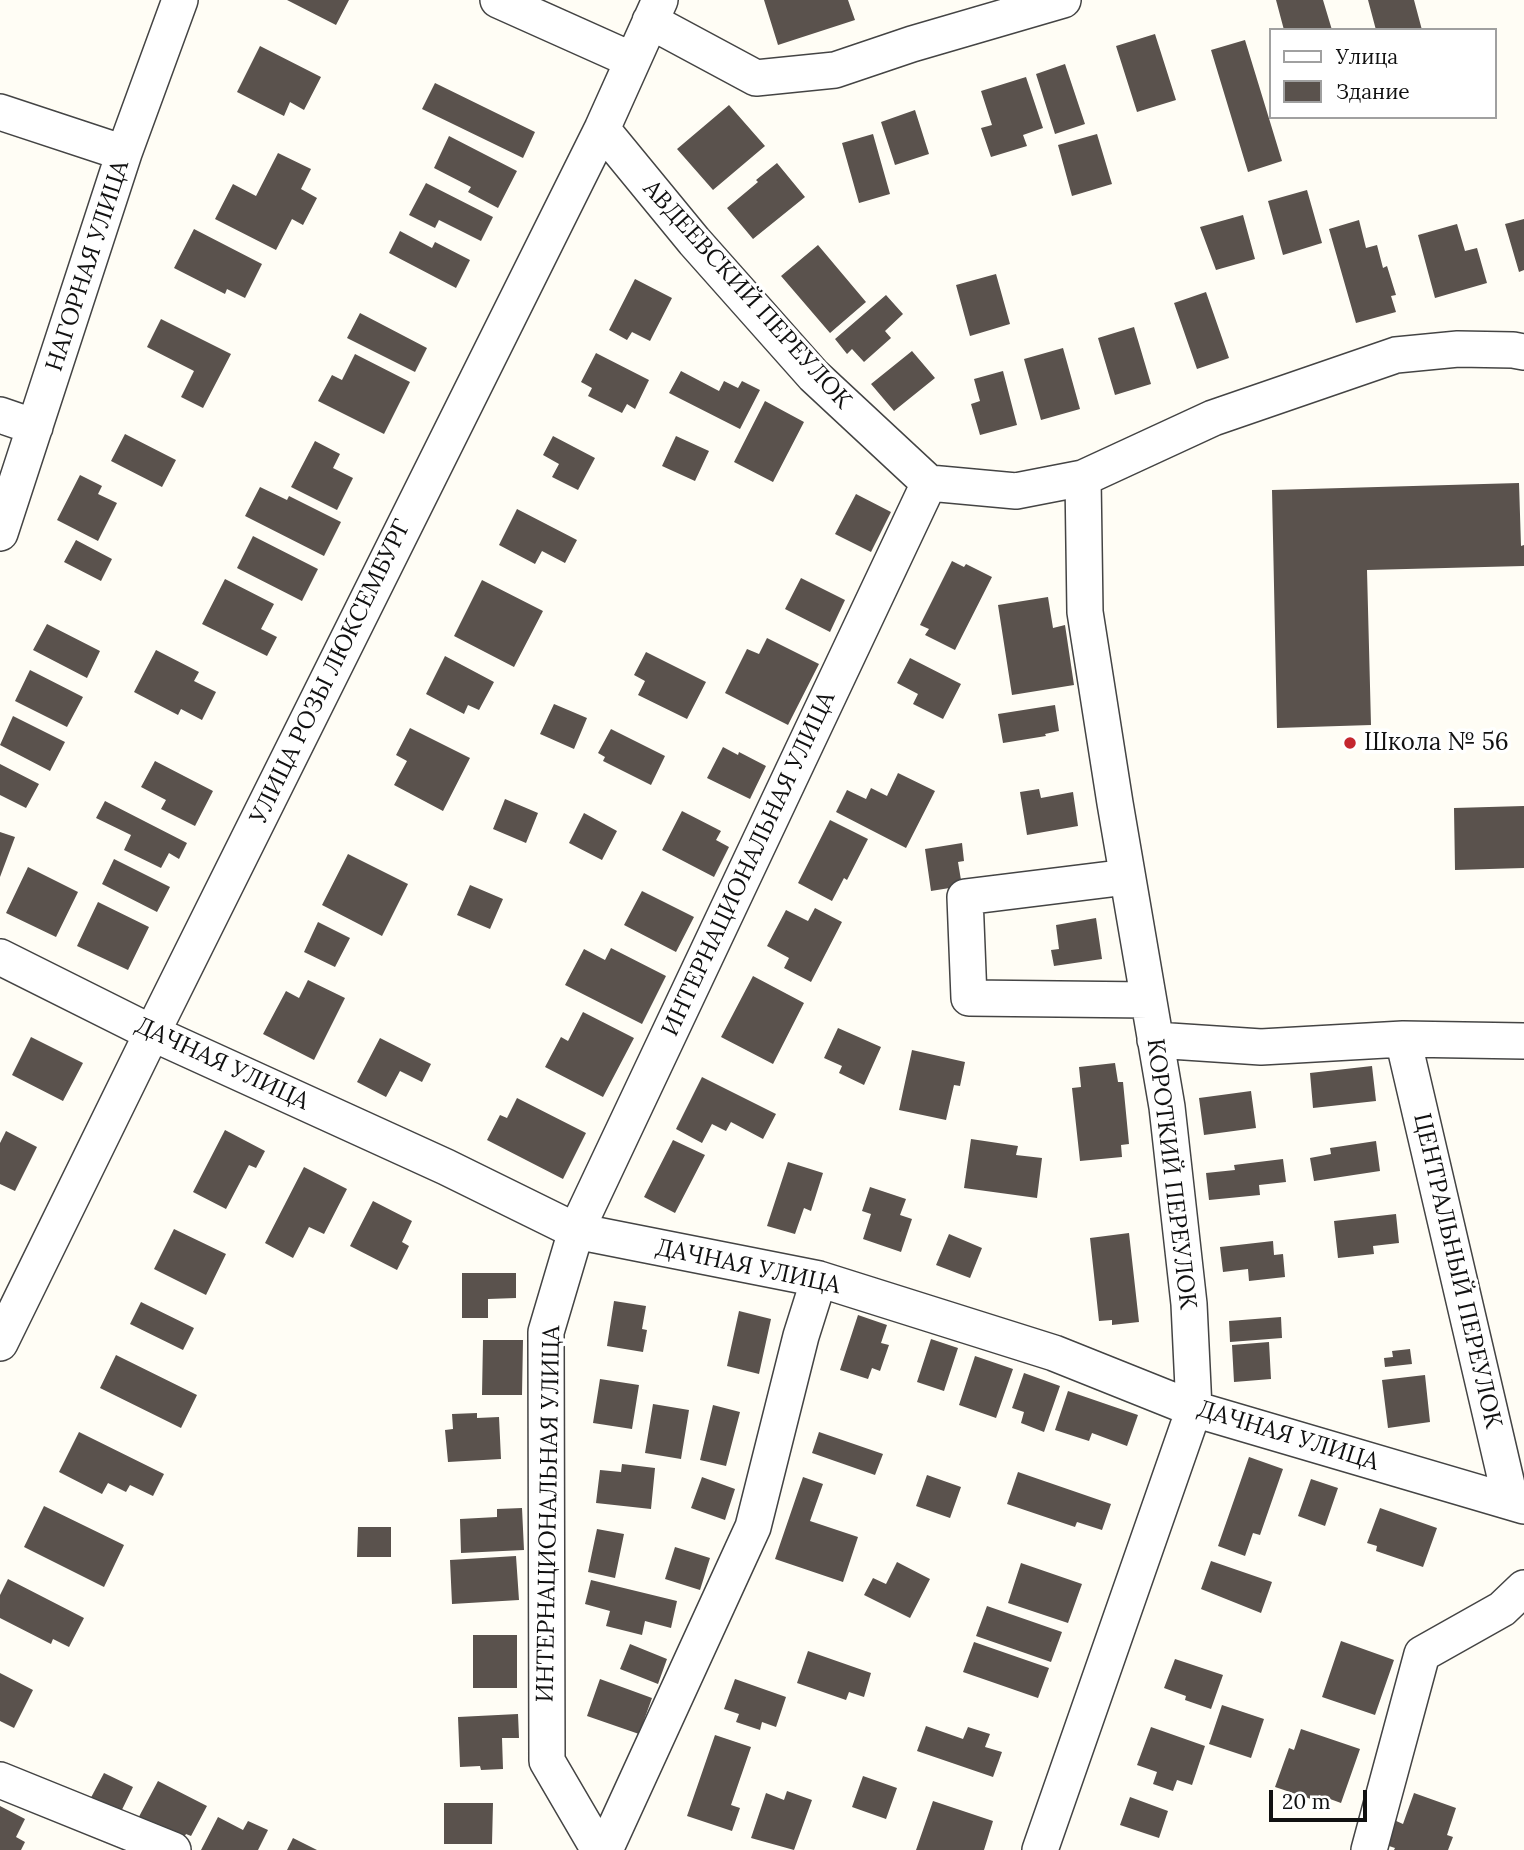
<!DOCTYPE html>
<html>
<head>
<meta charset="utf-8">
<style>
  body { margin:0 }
  #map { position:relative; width:1524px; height:1850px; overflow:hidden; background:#fffdf5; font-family:Lora,serif }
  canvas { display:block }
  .legend { position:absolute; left:1269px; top:28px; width:228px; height:91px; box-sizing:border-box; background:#fff; border:2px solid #a0a0a0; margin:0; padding:9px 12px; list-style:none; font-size:21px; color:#111 }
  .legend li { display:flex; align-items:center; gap:14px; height:35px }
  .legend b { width:35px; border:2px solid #a0a0a0 }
  .scale { position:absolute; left:1269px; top:1790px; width:98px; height:32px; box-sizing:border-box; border:4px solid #111; border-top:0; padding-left:9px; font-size:21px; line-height:24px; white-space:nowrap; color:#111; -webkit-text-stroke:5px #fff; paint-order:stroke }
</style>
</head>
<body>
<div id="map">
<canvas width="1524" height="1850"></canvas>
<ul class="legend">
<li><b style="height:9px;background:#fff"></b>Улица</li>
<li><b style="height:19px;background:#5a524d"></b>Здание</li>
</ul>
<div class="scale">20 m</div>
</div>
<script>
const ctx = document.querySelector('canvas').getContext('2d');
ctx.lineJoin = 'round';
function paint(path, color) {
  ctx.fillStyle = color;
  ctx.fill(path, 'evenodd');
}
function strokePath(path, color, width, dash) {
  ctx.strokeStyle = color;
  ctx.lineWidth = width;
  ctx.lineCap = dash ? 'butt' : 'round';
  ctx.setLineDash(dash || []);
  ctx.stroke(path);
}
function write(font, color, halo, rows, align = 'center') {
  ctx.font = font + ' Lora,serif';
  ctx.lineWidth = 7;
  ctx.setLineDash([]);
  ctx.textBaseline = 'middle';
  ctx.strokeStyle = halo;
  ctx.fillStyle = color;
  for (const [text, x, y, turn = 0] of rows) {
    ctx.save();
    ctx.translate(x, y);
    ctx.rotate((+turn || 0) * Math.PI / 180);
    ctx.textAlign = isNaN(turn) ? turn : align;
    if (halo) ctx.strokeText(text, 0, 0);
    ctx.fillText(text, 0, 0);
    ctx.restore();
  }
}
paint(new Path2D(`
  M287,0h62l-13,25z
  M764,0h84l7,20 -77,25z
  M1276,0h47l9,30h-48z
  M1368,0h46l8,30h-46z
  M1155,34l21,66 -39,12 -21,-66z
  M1245,40l37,121 -34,11 -37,-122z
  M260,46l61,31 -17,33 -14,-8 -6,14 -47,-24z
  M1065,64l20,60 -30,10 -19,-60z
  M1026,77l17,51 -20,7 4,11 -36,11 -10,-29 11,-3 -11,-34z
  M435,83l100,49 -12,26 -101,-49z
  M729,105l36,41 -52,44 -36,-41z
  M915,110l14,44 -34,11 -14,-43z
  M873,134l17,60 -31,9 -17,-60z
  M1097,134l15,50 -40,12 -14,-51z
  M449,136l68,35 -19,37 -30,-16 3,-5 -37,-19z
  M278,153l33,16 -10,20 16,9 -14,27 -11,-6 -16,31 -61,-31 18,-35 23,12z
  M777,163l28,34 -52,42 -26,-31 31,-26 -2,-2z
  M426,183l67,34 -12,24 -42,-21 -4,8 -26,-13z
  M1307,190l15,53 -39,12 -15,-54z
  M1243,215l12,44 -39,11 -16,-43z
  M1524,219v51l-5,2 -14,-48z
  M1359,220l7,28 11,-3 6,23 4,-2 9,29 -5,1 5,16 -40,11 -27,-94z
  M1457,224l8,27 12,-3 10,35 -52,15 -17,-63z
  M194,229l68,35 -17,34 -18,-9 -2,5 -51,-26z
  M400,231l32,17 3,-6 35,18 -14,28 -67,-35z
  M818,245l48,57 -36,31 -49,-57z
  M996,274l14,50 -40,12 -14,-51z
  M635,279l37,19 -22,43 -18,-9 -5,8 -18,-10z
  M1206,292l23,66 -32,11 -23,-66z
  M886,295l17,19 -18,17 6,7 -27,24 -12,-13 -5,5 -12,-15z
  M360,313l67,35 -12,24 -68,-34z
  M161,319l70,35 -28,54 -22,-11 13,-26 -47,-24z
  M1134,327l17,57 -36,11 -17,-57z
  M1063,348l17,61 -39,11 -17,-61z
  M912,351l23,27 -41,33 -23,-27z
  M596,353l53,27 -14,29 -8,-5 -5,9 -34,-17 4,-8 -11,-6z
  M355,354l55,28 -26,52 -66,-33 14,-26 10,5z
  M681,371l38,20 5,-10 14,7 4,-7 18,9 -20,39 -71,-36z
  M1003,371l14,54 -37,10 -9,-31 9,-3 -6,-22z
  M765,401l39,21 -31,60 -39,-20z
  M125,434l51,26 -14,27 -51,-26z
  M553,436l42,22 -17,32 -26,-13 7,-13 -16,-9z
  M676,436l33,15 -14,30 -33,-15z
  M315,441l25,13 -7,14 20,10 -16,32 -46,-23z
  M80,475l22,11 -4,8 19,9 -19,38 -41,-21z
  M1519,483l2,63 3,-1v21l-157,4 4,155 -94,3 -5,-238z
  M260,487l27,13 2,-4 52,26 -17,34 -79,-40z
  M856,494l35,18 -20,40 -36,-18z
  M517,509l60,31 -12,23 -23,-12 -7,13 -36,-19z
  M253,536l65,33 -16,32 -65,-33z
  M76,540l36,19 -11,22 -37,-19z
  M952,561l12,6 2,-3 26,13 -37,73 -30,-15 4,-6 -9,-4z
  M801,578l44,22 -15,32 -45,-23z
  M225,579l49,25 -13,25 16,8 -10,19 -65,-32z
  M482,580l61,31 -29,56 -60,-31z
  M1048,597l5,31 12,-3 9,60 -62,10 -14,-90z
  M47,624l53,27 -13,27 -54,-28z
  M767,638l52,26 -31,61 -63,-32 22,-44 12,5z
  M156,650l43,22 -5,9 22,11 -14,28 -21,-11 -3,6 -44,-23z
  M646,652l60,30 -19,37 -49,-24 7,-14 -11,-6z
  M445,656l49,26 -15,28 -11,-5 -4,9 -38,-20z
  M910,658l51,26 -18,35 -30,-15 5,-10 -21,-11z
  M30,670l53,27 -16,30 -52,-26z
  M554,704l33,14 -13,31 -34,-15z
  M1055,705l4,26 -14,3 1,2 -43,7 -5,-29z
  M13,716l52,26 -15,29 -50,-26z
  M410,728l60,30 -27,53 -49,-26 13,-24 -11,-6z
  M611,729l54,27 -14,29 -48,-24 2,-4 -7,-4z
  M723,747l15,8 1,-3 27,14 -16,33 -43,-21z
  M155,761l58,30 -18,35 -34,-17 5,-9 -25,-13z
  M0,764l39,20 -13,24 -26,-13z
  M898,773l37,18 -29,57 -70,-36 11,-22 19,9 5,-11 16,8z
  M1039,789l2,9 32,-6 5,34 -51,9 -7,-43z
  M505,799l33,14 -12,30 -33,-14z
  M105,801l82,42 -8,16 -10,-6 -8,15 -37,-18 7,-15 -35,-17z
  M1524,806v62l-69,2 -1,-62z
  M682,811l39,20 -5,9 13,7 -15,30 -52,-27z
  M584,813l33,18 -15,29 -33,-17z
  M830,820l38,19 -21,41 -3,-2 -12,23 -34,-18z
  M0,832l15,5 -15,40z
  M962,843l2,18 -6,1 4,24 -31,5 -6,-42z
  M348,854l60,30 -26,52 -60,-31z
  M114,859l56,28 -13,25 -55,-28z
  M28,867l50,25 -22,45 -50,-24z
  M470,885l33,14 -13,30 -33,-14z
  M642,891l52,26 -18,35 -52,-27z
  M98,902l51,25 -21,43 -51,-24z
  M815,908l27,14 -31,60 -27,-14 5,-10 -22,-12 19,-36 22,11z
  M1096,918l6,41 -48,7 -3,-16 8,-1 -3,-24z
  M318,922l32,16 -15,29 -31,-15z
  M611,948l55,28 -24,48 -77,-39 19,-36 21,11z
  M753,976l51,27 -31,61 -52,-27z
  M308,980l37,18 -31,62 -51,-26 23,-43 13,7z
  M583,1012l51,26 -31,59 -58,-30 16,-30 7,4z
  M838,1028l43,19 -17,38 -25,-12 3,-7 -18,-8z
  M31,1037l52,26 -20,38 -51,-26z
  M380,1038l51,26 -9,18 -22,-11 -14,26 -29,-15z
  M912,1050l53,12 -5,24 -6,-1 -8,35 -47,-10z
  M1115,1063l3,19h5l6,62 -8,1 1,12 -42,4 -8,-73 9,-1 -2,-20z
  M1372,1066l4,35 -63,7 -3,-35z
  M702,1077l74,37 -13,25 -32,-17 -5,9 -14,-7 -10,19 -26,-14z
  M1251,1091l5,37 -52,7 -5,-37z
  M517,1098l69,35 -23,46 -76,-39 13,-25 7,3z
  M225,1130l40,21 -9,17 -7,-3 -23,44 -33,-17z
  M6,1131l31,16 -22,44 -15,-7v-41z
  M971,1139l47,7 -2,9 26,3 -5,40 -73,-10z
  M673,1140l32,15 -30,58 -31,-16z
  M1376,1141l4,30 -66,10 -4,-23 21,-4 -1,-6z
  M1283,1159l3,23 -27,3 1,10 -51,5 -3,-27 29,-3 -1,-5z
  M788,1162l35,11 -12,38 -7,-3 -9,26 -28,-8z
  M304,1167l43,22 -23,45 -15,-7 -16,31 -28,-15z
  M870,1187l36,12 -6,16 12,4 -11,33 -38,-13 8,-25 -9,-3z
  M373,1201l39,20 -10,21 7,4 -12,24 -47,-24z
  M1396,1214l3,29 -26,3 1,8 -36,4 -4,-37z
  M174,1229l52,25 -20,41 -52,-26z
  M1129,1233l10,89 -27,3v-5l-13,1 -9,-83z
  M949,1234l33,14 -12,30 -34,-13z
  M1273,1241l1,14 9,-1 2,23 -36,4 -1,-12 -25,3 -3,-25z
  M462,1273h54v25l-28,1v19h-26z
  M614,1301l32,5 -4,23 5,1 -4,22 -36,-6z
  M141,1302l53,26 -11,22 -53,-26z
  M739,1311l32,8 -12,55 -32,-8z
  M858,1315l29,10 -6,18 8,2 -9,26 -8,-3 -4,11 -28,-9z
  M1281,1317l1,21 -52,4 -1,-21z
  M931,1339l27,9 -14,43 -27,-9z
  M483,1340h40l-1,55h-40z
  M1269,1342l2,37 -37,3 -2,-37z
  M1410,1349l2,15 -27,3 -1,-9 9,-1 -1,-6z
  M116,1355l81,40 -16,33 -81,-40z
  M975,1356l38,13 -17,49 -37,-13z
  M1024,1373l36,13 -16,46 -23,-9 3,-11 -12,-4z
  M1425,1375l5,47 -42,6 -6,-48z
  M600,1379l39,6 -7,44 -39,-6z
  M1068,1391l70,24 -11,31 -35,-13 -3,8 -34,-11z
  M653,1404l36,6 -8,49 -36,-6z
  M713,1405l27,7 -14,54 -26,-6z
  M477,1413v5l22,-1 2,42 -53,3 -3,-32 8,-1 -1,-15z
  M79,1432l85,42 -11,22 -23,-11 -4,7 -18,-9 -6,11 -43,-22z
  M819,1432l64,22 -8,21 -63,-22z
  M1249,1457l34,12 -23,66 -7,-2 -8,23 -27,-10z
  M622,1464l33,4 -4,41 -55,-6 4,-33 21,2z
  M1018,1472l93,32 -9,26 -25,-8 -2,5 -68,-23z
  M927,1475l34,12 -11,31 -34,-12z
  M702,1477l33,12 -10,31 -34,-12z
  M803,1477l20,7 -13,37 48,16 -15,45 -68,-23z
  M1311,1479l27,9 -13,38 -27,-10z
  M44,1506l80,39 -20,42 -80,-40z
  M522,1508l2,42 -63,3 -1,-34 37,-2v-8z
  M1380,1508l57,20 -14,39 -47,-16 1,-5 -10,-3z
  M358,1527h33v30h-34z
  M597,1529l27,5 -9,44 -27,-6z
  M675,1547l35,11 -10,32 -35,-11z
  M516,1556l3,44 -67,4 -2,-44z
  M1211,1561l61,21 -11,31 -60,-24z
  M897,1562l33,17 -20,39 -46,-23 9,-17 13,6z
  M1021,1563l61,21 -14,39 -60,-20z
  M8,1579l76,39 -15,29 -16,-8 -2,5 -51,-26v-23z
  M591,1580l86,21 -6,27 -26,-7 -3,14 -36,-9 4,-15 -25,-7z
  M987,1606l75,26 -11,30 -75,-26z
  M473,1635h44v53h-44z
  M1341,1641l53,19 -19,55 -53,-18z
  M974,1642l75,26 -11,30 -75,-26z
  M630,1644l37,15 -9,25 -38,-15z
  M808,1651l63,22 -7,24 -15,-5 -3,8 -49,-17z
  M1175,1659l48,16 -12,34 -26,-9 1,-4 -22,-8z
  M0,1673l33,17 -19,38 -14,-7z
  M600,1679l52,19 -13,36 -52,-18z
  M735,1679l51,18 -10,30 -14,-5 -2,8 -24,-8 3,-8 -15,-5z
  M1222,1705l42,14 -13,39 -42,-14z
  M518,1714l1,24h-17l1,31 -22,1 -1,-4 -20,1 -2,-50z
  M926,1726l37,13 5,-12 22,7 -5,13 17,5 -9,25 -76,-26z
  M1151,1727l54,19 -13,39 -15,-5 -4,11 -20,-7 4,-12 -20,-7z
  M1301,1729l59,20 -19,54 -22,-8 -2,6 -42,-14 14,-39 5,2z
  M715,1735l36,12 -20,58 9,3 -8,23 -45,-15z
  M104,1773l29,14 -17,35 -30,-15z
  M863,1776l34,12 -11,31 -34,-12z
  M158,1781l49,25 -16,30 -5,-2 -8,14 -44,-22z
  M787,1791l25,9 -18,50 -43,-12 15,-45 18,7z
  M1414,1793l42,15 -9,27 6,2 -5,13h-54l1,-2 -9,-3 8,-25 9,4z
  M1130,1797l38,14 -9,27 -39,-13z
  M933,1801l60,20 -9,29h-68z
  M444,1803h49l-1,41h-48z
  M0,1806l25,13 -9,18 9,5 -4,8h-21z
  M218,1817l25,13 5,-9 20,9 -10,20h-57z
  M293,1838l24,12h-30z`), '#5a524d');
const minor = new Path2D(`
  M498,0l134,60
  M650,21l106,57 79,-8 77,-26 151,-44
  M0,112l124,41
  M602,129l92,112 120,135 115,107
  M0,415l35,12
  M0,533l124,-380 56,-153
  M1127,877l-162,20 4,101 179,2
  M0,957l152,76 294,134 130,64 243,48 235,74 140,56 330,97
  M1403,1039l108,463
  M1155,1040l106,7 142,-8 121,2
  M0,1343l152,-310 450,-904 58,-129
  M0,1780l173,70
  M599,1850l-52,-89 -1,-429 30,-101 353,-748 87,8 67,-13 130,-60 183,-63 62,-6 55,1 11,2
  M605,1850l148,-323 48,-191 18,-57
  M1040,1850l154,-441 -5,-105 -22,-197 -52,-304 -30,-191 -2,-134
  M1369,1850l53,-196 80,-45 22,-21`);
strokePath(minor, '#444', 38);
strokePath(minor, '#fff', 35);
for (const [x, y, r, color] of [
  [1350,743,7,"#c4262e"]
]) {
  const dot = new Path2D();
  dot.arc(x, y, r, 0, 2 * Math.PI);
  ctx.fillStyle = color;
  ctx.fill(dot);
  strokePath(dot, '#fff', 2.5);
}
write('24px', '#111', '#fff', [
  ["НАГОРНАЯ УЛИЦА",88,266,-72],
  ["АВДЕЕВСКИЙ ПЕРЕУЛОК",747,295,48],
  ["УЛИЦА РОЗЫ ЛЮКСЕМБУРГ",331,672,-64],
  ["ИНТЕРНАЦИОНАЛЬНАЯ УЛИЦА",749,864,-65],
  ["ДАЧНАЯ УЛИЦА",222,1064,25],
  ["КОРОТКИЙ ПЕРЕУЛОК",1171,1174,83],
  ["ДАЧНАЯ УЛИЦА",748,1267,12],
  ["ЦЕНТРАЛЬНЫЙ ПЕРЕУЛОК",1457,1271,77],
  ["ДАЧНАЯ УЛИЦА",1288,1436,17],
  ["ИНТЕРНАЦИОНАЛЬНАЯ УЛИЦА",549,1514,-89]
]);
write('24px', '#111', '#fff', [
  ["Школа № 56",1364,743]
], 'left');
</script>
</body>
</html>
